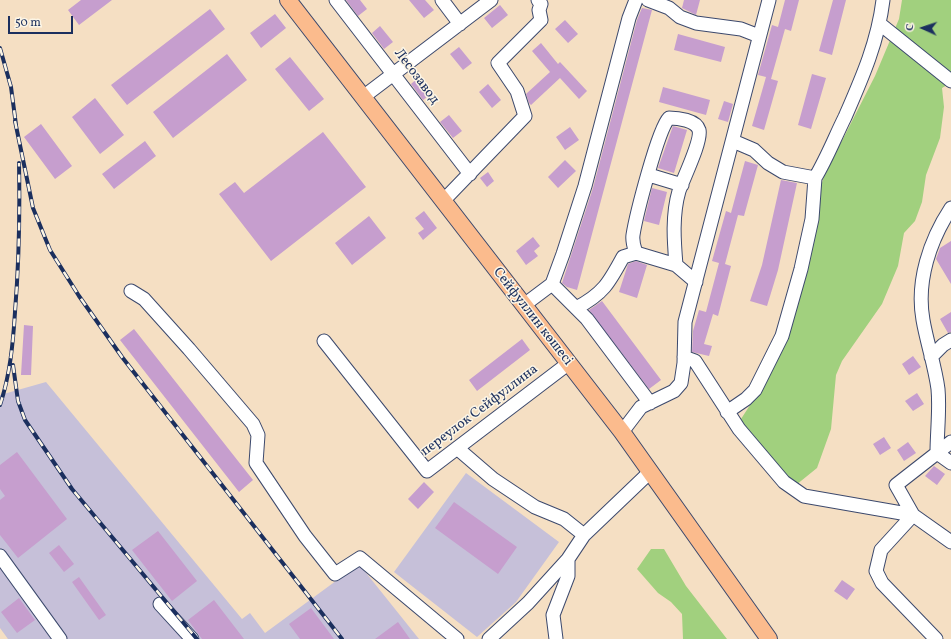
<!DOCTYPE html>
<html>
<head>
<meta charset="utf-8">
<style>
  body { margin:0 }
  #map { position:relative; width:951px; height:639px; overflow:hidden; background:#f5dfc3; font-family:Vollkorn,serif }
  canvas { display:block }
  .north { position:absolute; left:903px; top:8px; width:40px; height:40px; -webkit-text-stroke:3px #fcf5e5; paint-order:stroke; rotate:273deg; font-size:11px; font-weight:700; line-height:16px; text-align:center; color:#1b2f5e }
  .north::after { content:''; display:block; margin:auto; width:14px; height:18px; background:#1b2f5e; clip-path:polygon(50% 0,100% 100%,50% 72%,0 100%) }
  .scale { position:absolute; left:8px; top:16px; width:65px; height:18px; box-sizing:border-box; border:2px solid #1b2f5e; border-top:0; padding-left:5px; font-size:12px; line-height:14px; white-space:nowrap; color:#1b2f5e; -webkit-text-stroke:3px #fcf5e5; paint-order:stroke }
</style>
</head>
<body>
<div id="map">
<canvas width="951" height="639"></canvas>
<div class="north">С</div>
<div class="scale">50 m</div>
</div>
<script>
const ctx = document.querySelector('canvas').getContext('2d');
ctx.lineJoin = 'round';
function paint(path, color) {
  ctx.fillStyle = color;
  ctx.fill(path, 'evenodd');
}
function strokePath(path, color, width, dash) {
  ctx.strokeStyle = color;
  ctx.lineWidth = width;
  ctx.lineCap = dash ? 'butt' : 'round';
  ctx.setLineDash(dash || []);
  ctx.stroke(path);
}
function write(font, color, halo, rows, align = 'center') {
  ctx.font = font + ' Vollkorn,serif';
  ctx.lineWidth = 3;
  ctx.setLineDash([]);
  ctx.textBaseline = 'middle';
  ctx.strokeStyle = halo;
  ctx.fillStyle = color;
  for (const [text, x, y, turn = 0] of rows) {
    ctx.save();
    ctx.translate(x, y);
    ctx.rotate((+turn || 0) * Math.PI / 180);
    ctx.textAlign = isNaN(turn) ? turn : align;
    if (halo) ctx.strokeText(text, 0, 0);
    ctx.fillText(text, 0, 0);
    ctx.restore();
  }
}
paint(new Path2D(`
  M46,382l196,237 8,-6 15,20 94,-69 60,75h-411l-8,-11v-233z
  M466,473l93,69 -43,60 -39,35 -83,-65z`), '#c6c0d9');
paint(new Path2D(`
  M902,0h49v88l-4,-3 -5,3 2,19 -4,31 -14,37 -4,27 -7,19 -11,12 -6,33 -16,38 -40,57 -6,14 -5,54 -14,39 -21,17 -52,-55 -3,-11 22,-34 61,-209 51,-100 24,-57z
  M651,549h13l22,37 41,53h-44l-1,-25 -11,-12 -13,-9 -21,-24z`), '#a1d07e');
paint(new Path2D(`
  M81,0h31l-33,25 -11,-15z
  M346,0h14l7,9 -9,7z
  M409,0h16l9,10 -10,8z
  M684,0h16l-4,15 -14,-7z
  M785,0h14l-8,31 -6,-2 -14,50 7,2 -14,49 -12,-4 14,-49 -8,-2 14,-50 6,2z
  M833,0h13l-14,55 -13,-4z
  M500,5l8,10 -16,13 -8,-10z
  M642,8l10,2 -75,280 -10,-3 -5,-4 31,-95 44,-168z
  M210,9l15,20 -98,76 -16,-20z
  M275,14l11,14 -25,20 -11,-15z
  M565,20l13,14 -10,9 -13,-14z
  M380,26l13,16 -9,7 -12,-16z
  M678,34l47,13 -4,15 -47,-12z
  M541,43l17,21 2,-2 27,29 -8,8 -19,-21 -29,27 -2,-2 -3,-9 24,-22 -18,-21z
  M459,47l13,16 -9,7 -13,-16z
  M227,54l20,26 -74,58 -20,-26z
  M290,57l34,42 -15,12 -34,-42z
  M812,74l14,4 -15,51 -13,-4z
  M419,77l13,16 -9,7 -12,-16z
  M488,84l13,16 -9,8 -13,-16z
  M663,87l47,13 -4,15 -47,-13z
  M95,98l29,37 -24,19 -28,-37z
  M724,101l9,3 -5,18 -10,-3z
  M449,115l13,16 -9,7 -13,-16z
  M41,124l31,42 -17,13 -31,-42z
  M673,126l14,4 -13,43 -16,-5z
  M570,127l9,13 -14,10 -9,-13z
  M323,132l43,55 -95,74 -52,-67 16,-12 9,11z
  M145,141l11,15 -42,33 -12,-15z
  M565,160l11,11 -18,17 -10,-11z
  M745,161l13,4 -14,51 -6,-1 -13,49 6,2 -13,50 -5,-2 -9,30 8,2 -3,10 -17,-4 1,-21 6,-21 7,2 13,-49 -7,-2 14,-50 5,2z
  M488,172l6,9 -7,6 -7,-9z
  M781,180l16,3 -19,87 -11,36 -17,-5 12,-36z
  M652,188l15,4 -8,33 -15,-4z
  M424,211l13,17 -14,12 -5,-7 6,-4 -9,-11z
  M369,216l17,22 -34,27 -17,-22z
  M533,237l7,9 -6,5 4,5 -12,9 -10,-14z
  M951,241v43l-15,-25 4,-11z
  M636,261l11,4 -10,33 -18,-6 9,-28z
  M602,301l59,79 -12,9 -60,-79z
  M951,312v20l-3,1 -8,-14z
  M24,325l9,1 -2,49h-10z
  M134,329l119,151 -14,12 -119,-152z
  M522,339l8,11 -53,41 -8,-11z
  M913,356l8,11 -12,8 -7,-11z
  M917,393l7,11 -11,7 -8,-10z
  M884,437l7,11 -11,7 -7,-11z
  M908,442l8,11 -12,8 -7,-11z
  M17,452l50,67 -49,39 -18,-23v-35l5,-4 -5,-7v-24z
  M934,466l11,8 -8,11 -12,-9z
  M424,482l10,10 -16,17 -10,-10z
  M454,502l63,45 -19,27 -63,-46z
  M158,531l39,50 -25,20 -40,-51z
  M59,545l15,19 -10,8 -15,-19z
  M79,577l27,38 -7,5 -27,-38z
  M842,580l13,9 -8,11 -13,-9z
  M19,598l16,22 -18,13 -16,-21z
  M214,600l30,39h-42l-14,-19z
  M311,608l23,31h-34l-11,-15z
  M398,622l12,17h-35z`), '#c69ece');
const minor = new Path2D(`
  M336,0l134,174
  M442,0l18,24
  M648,0l21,8 11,9 16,6 45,6 18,7
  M880,24l71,57
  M363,97l128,-97
  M649,175l33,10
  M815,178c12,-20 20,-41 30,-61 17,-39 33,-75 38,-117
  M443,201l82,-85 -8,-25 -19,-28 43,-43 -2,-10 2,-6 -3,-4
  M636,253c-2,-6 -4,-11 -3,-18 3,-19 25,-106 36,-117 9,0 27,2 30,12 3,11 -16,49 -20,61 -7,24 -5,50 -3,74
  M552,284l35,35 63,84
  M131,291l13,8 45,50 64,75 5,11 -2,28 49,73 30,38 25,-16 97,81
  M524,305l28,-21 11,-30 22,-68 44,-168 7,-18
  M576,308c27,-14 33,-25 47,-51l13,-4 40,12 20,17
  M324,341l103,130 142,-108
  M684,357l11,4 44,68 45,53 20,14 109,19 38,27
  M931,357l12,-12 8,-5
  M727,412l19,-13 9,-9 27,-54 19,-67 11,-50 3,-41 -32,-6 -15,-9 -14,-13 -21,-9
  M622,432l19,-25 33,-16 7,-8 3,-20 1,-41 84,-322
  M951,442l-14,11 14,10
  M457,448l36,31 42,28 29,12 20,16
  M0,556l60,83
  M160,604l32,35
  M489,639l39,-36 40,-44 16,-24 67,-64
  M556,639l-3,-24 15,-39v-17
  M936,639l-54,-56 -6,-12 5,-21 32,-35 -17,-30 41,-32c0,-21 3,-44 1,-64 -3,-23 -11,-46 -15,-69 -7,-39 7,-80 28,-112`);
const major = new Path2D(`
  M288,0l334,432 147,207`);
strokePath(minor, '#3c496d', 15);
strokePath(major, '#3c496d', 18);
strokePath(minor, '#fff', 13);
strokePath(major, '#fbbb8d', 16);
const rail = new Path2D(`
  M0,48l11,39 5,38
  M15,121l18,87 17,42 29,46 43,61 220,282
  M13,365l5,36 7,19 47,69 125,150
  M0,405c10,-30 13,-61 15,-93 4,-50 5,-99 4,-149`);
strokePath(rail, '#1b2f5e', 4);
strokePath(rail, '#fcf5e5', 2.5, [8]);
write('14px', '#1b2f5e', '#fcf5e5', [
  ["Лесозавод",416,77,53],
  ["Сейфуллин көшесі",532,317,52],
  ["переулок Сейфуллина",480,411,-37]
]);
</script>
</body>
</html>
